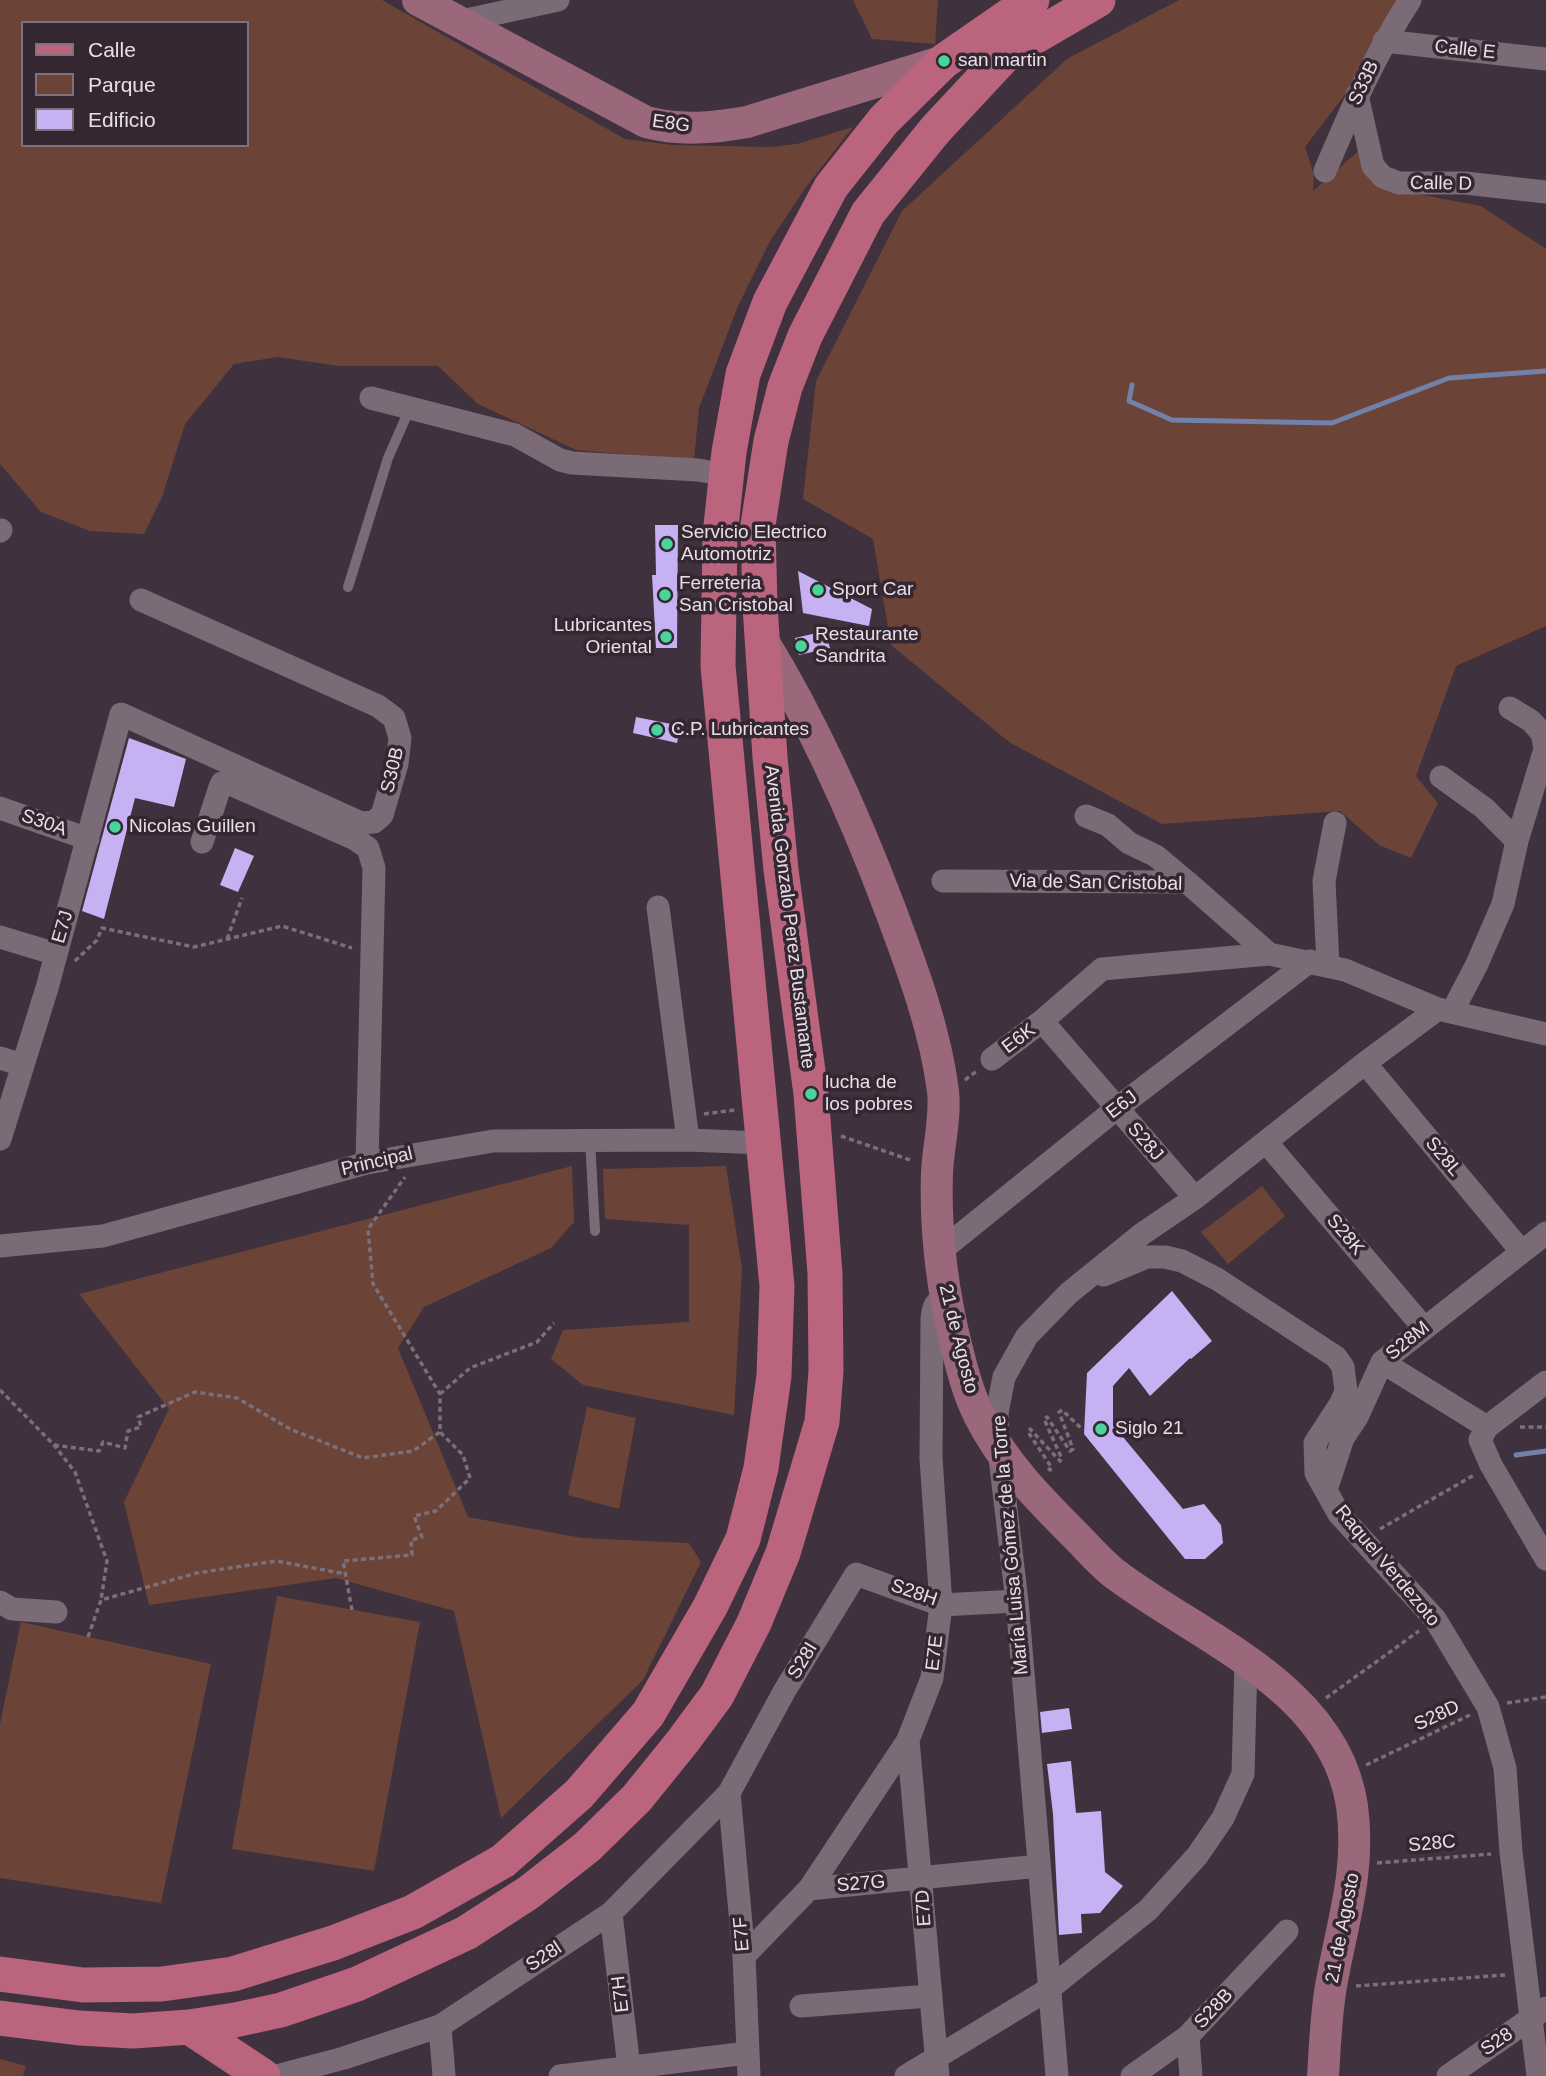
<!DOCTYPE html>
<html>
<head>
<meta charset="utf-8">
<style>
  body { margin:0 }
  #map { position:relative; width:1546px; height:2076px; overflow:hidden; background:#3f313d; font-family:Arial,sans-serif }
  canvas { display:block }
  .legend { position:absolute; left:21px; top:21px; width:228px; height:126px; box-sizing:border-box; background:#352732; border:2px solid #7d717a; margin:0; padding:9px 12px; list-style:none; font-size:21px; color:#e8dfe6 }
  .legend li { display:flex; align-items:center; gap:14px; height:35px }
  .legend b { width:35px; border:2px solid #7d717a }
</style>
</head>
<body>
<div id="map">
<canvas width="1546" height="2076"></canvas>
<ul class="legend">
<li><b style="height:9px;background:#ba647e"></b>Calle</li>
<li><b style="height:19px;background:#6c4437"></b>Parque</li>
<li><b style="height:19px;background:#c6b2f3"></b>Edificio</li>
</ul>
</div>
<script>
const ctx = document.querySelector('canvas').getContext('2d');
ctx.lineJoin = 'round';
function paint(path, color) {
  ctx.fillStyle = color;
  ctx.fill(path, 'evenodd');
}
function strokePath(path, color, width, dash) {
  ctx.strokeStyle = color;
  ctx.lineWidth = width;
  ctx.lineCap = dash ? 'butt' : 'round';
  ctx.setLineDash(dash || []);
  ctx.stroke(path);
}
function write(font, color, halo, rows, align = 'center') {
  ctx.font = font + ' Arial,sans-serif';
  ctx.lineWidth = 7;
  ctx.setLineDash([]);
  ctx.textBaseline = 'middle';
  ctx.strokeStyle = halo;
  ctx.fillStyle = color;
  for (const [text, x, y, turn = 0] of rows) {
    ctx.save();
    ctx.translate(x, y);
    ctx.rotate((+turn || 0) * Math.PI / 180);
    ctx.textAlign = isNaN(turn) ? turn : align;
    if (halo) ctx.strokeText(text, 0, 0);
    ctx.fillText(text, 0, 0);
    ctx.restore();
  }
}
paint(new Path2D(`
  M0,0h382l243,139 47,6 97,2 28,-3 56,-17 -47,60 -36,54 -32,65 -39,102 -5,52 -118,-10 -98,-46 -40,-38h-99l-61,-9 -44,7 -49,60 -23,73 -18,37 -54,-3 -49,-19 -41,-48zM23,23h224v122h-224z
  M853,0h85l-3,44 -63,-5z
  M1179,0h238l-112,147 9,28 -1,16 58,-51 9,47 101,19 65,43v377l-90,40 -40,110 22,27 -27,55 -32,-13 -39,-34 -178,13 -153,-82 -118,-97 -18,-106 -70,-40 13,-118 86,-170 165,-152z
  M572,1166l2,56 -23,26 -127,59 -26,41 70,169 114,21 107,5 12,19 -58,118 -142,138 -47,-207 -118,-33 -187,27 -25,-103 45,-93 -90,-115z
  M726,1166l16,103 -8,146 -151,-30 -32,-26 12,-29 126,-8v-97l-84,-6 -2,-50z
  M1262,1186l23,30 -57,48 -27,-32z
  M587,1407l49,11 -17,91 -51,-14z
  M277,1596l143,26 -46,249 -142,-22z
  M21,1622l190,42 -50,239 -161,-25v-154z
  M0,2059l26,7 -3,10h-23z`), '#6c4437');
strokePath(new Path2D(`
  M1132,385l-3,16 43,19 160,3 117,-45 97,-7
  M1516,1455l30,-4`), '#7281a9', 5);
paint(new Path2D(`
  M655,525h23l-1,123h-21l-4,-73h4z
  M798,571l74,38 -3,17 -66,-13z
  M825,631l5,17 -31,7 -4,-17z
  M636,717l45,9 -4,17 -44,-10z
  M129,738l57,21 -12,48 -39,-9 -31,121 -22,-8z
  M235,848l19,8 -16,36 -18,-7z
  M1172,1291l40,50 -21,18 -1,-1 -40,38 -21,-28 -16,18v39l70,84 21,-5 17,21 2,18 -18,16h-20l-101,-125 3,-61z
  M1069,1708l3,21 -30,4 -2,-21z
  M1071,1761l5,52 25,-2 4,61 18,14 -23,27 -19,1 1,19 -23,2 -6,-121 -6,-50z`), '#c6b2f3');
strokePath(new Path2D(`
  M227,939l15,-41
  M75,961l22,-21 5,-12 92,19 88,-21 70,22
  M965,1080l13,-10
  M704,1114l31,-4
  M841,1136l72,25
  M0,1390l54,55 21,27 32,89 -6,39
  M440,1394l30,-26 67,-26 17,-19
  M1520,1427h26
  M54,1445l45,6 4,-9 22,6 3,-17 13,-4 -3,-10 57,-25 42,6 53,31 73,29 50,-7 27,-19
  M1048,1468l2,2 2,-2 -24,-36 2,-3 30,32 2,-2 -18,-40 3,-2 23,34 3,-2 -14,-37 3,-2 20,19
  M1380,1529l94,-54
  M352,1610l-9,-49 69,-6 -1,-15 11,-3 -8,-21 22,-5 34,-33 -7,-23 -23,-23v-38l-67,-110 -5,-55 37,-52
  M88,1637l13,-37 96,-27 79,-12 70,13
  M1326,1698l93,-67
  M1507,1703l39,-6
  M1366,1765l104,-50
  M1377,1863l114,-9
  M1356,1986l149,-11`), '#7b6f79', 3.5, [5, 3.5]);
strokePath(new Path2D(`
  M348,587l40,-129 22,-50
  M590,1140l5,91`), '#7a6b77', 10);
strokePath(new Path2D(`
  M457,22l101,-22
  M1384,41l162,18
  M1357,95l16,71 10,11 16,6h66l81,9
  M1325,171c26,-61 49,-115 85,-171
  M371,398l144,37 45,25 12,3 126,7 29,5
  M0,531l1,-1
  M1441,777l43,31 33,33
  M0,808l88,31
  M1086,816l22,9 21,18 27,13 31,26
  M202,842l18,-55 2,-4h6l127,56 13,9 6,20 -7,295
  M943,881l244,1 82,72 76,16 93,39 108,25
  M658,907l30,233
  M0,937l56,17
  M1328,966l-4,-85 11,-58
  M1452,1012l25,-48 26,-60 14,-63 28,-92 -3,-16 -11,-12 -21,-13
  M1042,1021l153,177
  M0,1058l22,7
  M992,1059l50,-38 60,-52 167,-15
  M1365,1063l157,189
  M0,1139l47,-151 74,-274 240,109 13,-1 8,-7 15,-51 3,-26 -6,-20 -16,-12 -237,-106
  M1266,1142l158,186
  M0,1246l103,-10 264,-73 126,-22 195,-1 75,3
  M938,1253l178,-144 194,-148
  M1104,1275l43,-18h18l17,4 35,18 119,78 7,10 3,24 -5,12 -26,40 1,30 23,41 96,105 53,88 17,61 6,84 27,224
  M1382,1362l105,65
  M1546,1382l-59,45 -7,13 11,25 55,94
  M1326,1490l17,-52 14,-21 25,-55 164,-129
  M0,1602l12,7 44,3
  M908,1740l30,336
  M729,1793l15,163 5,120
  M809,1889l230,-23
  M611,1913l19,163
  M744,1956l65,-67 99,-149 24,-62 9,-73 -10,-147 1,-139c1,-12 3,-17 14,-23
  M801,2006l128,-10
  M440,2026l4,50
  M1188,2036l3,40
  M276,2076l68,-18 96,-32 171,-113 118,-120 56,-103 71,-116 85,31 76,-4
  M560,2076l187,-23
  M906,2076l143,-87 99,-79 49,-54 26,-38 20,-44 3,-112
  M1057,2076l-40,-475 -18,-151 -2,-37 7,-36 23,-41 42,-43 73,-59 53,-36 170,-135 73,-54
  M1132,2076l56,-40 99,-105
  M1448,2076l98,-68`), '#7a6b77', 23);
strokePath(new Path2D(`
  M418,0l228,122c35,9 67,6 101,0l197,-61
  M763,641c52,85 92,175 127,268 22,59 45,119 53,182 3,27 -5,56 -6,82 -2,59 5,115 19,172 6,24 12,48 23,70 24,48 61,85 98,122 13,13 26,29 42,40 85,63 216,112 233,229 9,65 -10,117 -21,180 -5,29 -6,60 -8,90`), '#9a677b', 32);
strokePath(new Path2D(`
  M0,1974l83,11 79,-1 71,-10 100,-31 80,-31 90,-51 76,-67 69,-80 62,-107 33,-68 18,-71 13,-92 3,-90 -59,-620 2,-131 9,-83 14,-78 27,-72 61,-115 53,-67 60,-59 88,-61
  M0,2018l79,10 54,3 56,-4 46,-7 46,-10 76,-26 109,-51 62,-40 59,-46 50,-49 46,-57 34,-46 37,-72 29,-70 39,-131 4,-51 -1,-98 -14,-179 -30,-224 -11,-113 -10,-151 -2,-81 13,-84 14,-54 20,-51 63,-123 68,-84 71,-76 91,-53
  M189,2027l74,49`), '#ba647e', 35);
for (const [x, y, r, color] of [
  [944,61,7,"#49d49c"],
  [667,544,7,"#49d49c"],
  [818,590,7,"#49d49c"],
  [665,595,7,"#49d49c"],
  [666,637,7,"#49d49c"],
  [801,646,7,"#49d49c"],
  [657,730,7,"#49d49c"],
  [115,827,7,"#49d49c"],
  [811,1094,7,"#49d49c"],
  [1101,1429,7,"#49d49c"]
]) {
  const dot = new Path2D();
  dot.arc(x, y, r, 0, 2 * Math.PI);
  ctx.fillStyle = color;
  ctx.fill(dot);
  strokePath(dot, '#352732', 2.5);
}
write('19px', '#e8dfe6', '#352732', [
  ["Calle E",1465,50,6],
  ["S33B",1364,83,-65],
  ["E8G",671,124,8],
  ["Calle D",1441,184,1],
  ["S30B",393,770,-77],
  ["S30A",44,823,19],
  ["Via de San Cristobal",1096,883,1],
  ["Avenida Gonzalo Perez Bustamante",789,917,83],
  ["E7J",63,927,-74],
  ["E6K",1019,1039,-37],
  ["E6J",1122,1105,-38],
  ["S28J",1145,1142,49],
  ["S28L",1443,1157,50],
  ["Principal",377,1162,-13],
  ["S28K",1345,1235,50],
  ["21 de Agosto",958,1339,76],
  ["S28M",1408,1341,-39],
  ["María Luisa Gómez de la Torre",1011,1545,-95],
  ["Raquel Verdezoto",1387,1566,50],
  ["S28H",914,1593,19],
  ["E7E",935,1653,-83],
  ["S28I",803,1661,-59],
  ["S28D",1437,1716,-25],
  ["S28C",1432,1844,-5],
  ["S27G",861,1884,-5],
  ["E7D",924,1908,-94],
  ["21 de Agosto",1343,1928,-79],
  ["E7F",742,1934,-95],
  ["S28l",544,1957,-33],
  ["E7H",621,1994,-97],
  ["S28B",1214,2009,-47],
  ["S28",1497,2042,-35]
]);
write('19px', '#e8dfe6', '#352732', [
  ["san martin",958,61],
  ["Servicio Electrico",681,533],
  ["Automotriz",681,555],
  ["Ferreteria",679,584],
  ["San Cristobal",679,606],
  ["Sport Car",832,590],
  ["Lubricantes",652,626,"right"],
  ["Oriental",652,648,"right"],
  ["Restaurante",815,635],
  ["Sandrita",815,657],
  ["C.P. Lubricantes",671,730],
  ["Nicolas Guillen",129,827],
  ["lucha de",825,1083],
  ["los pobres",825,1105],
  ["Siglo 21",1115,1429]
], 'left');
</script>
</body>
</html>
